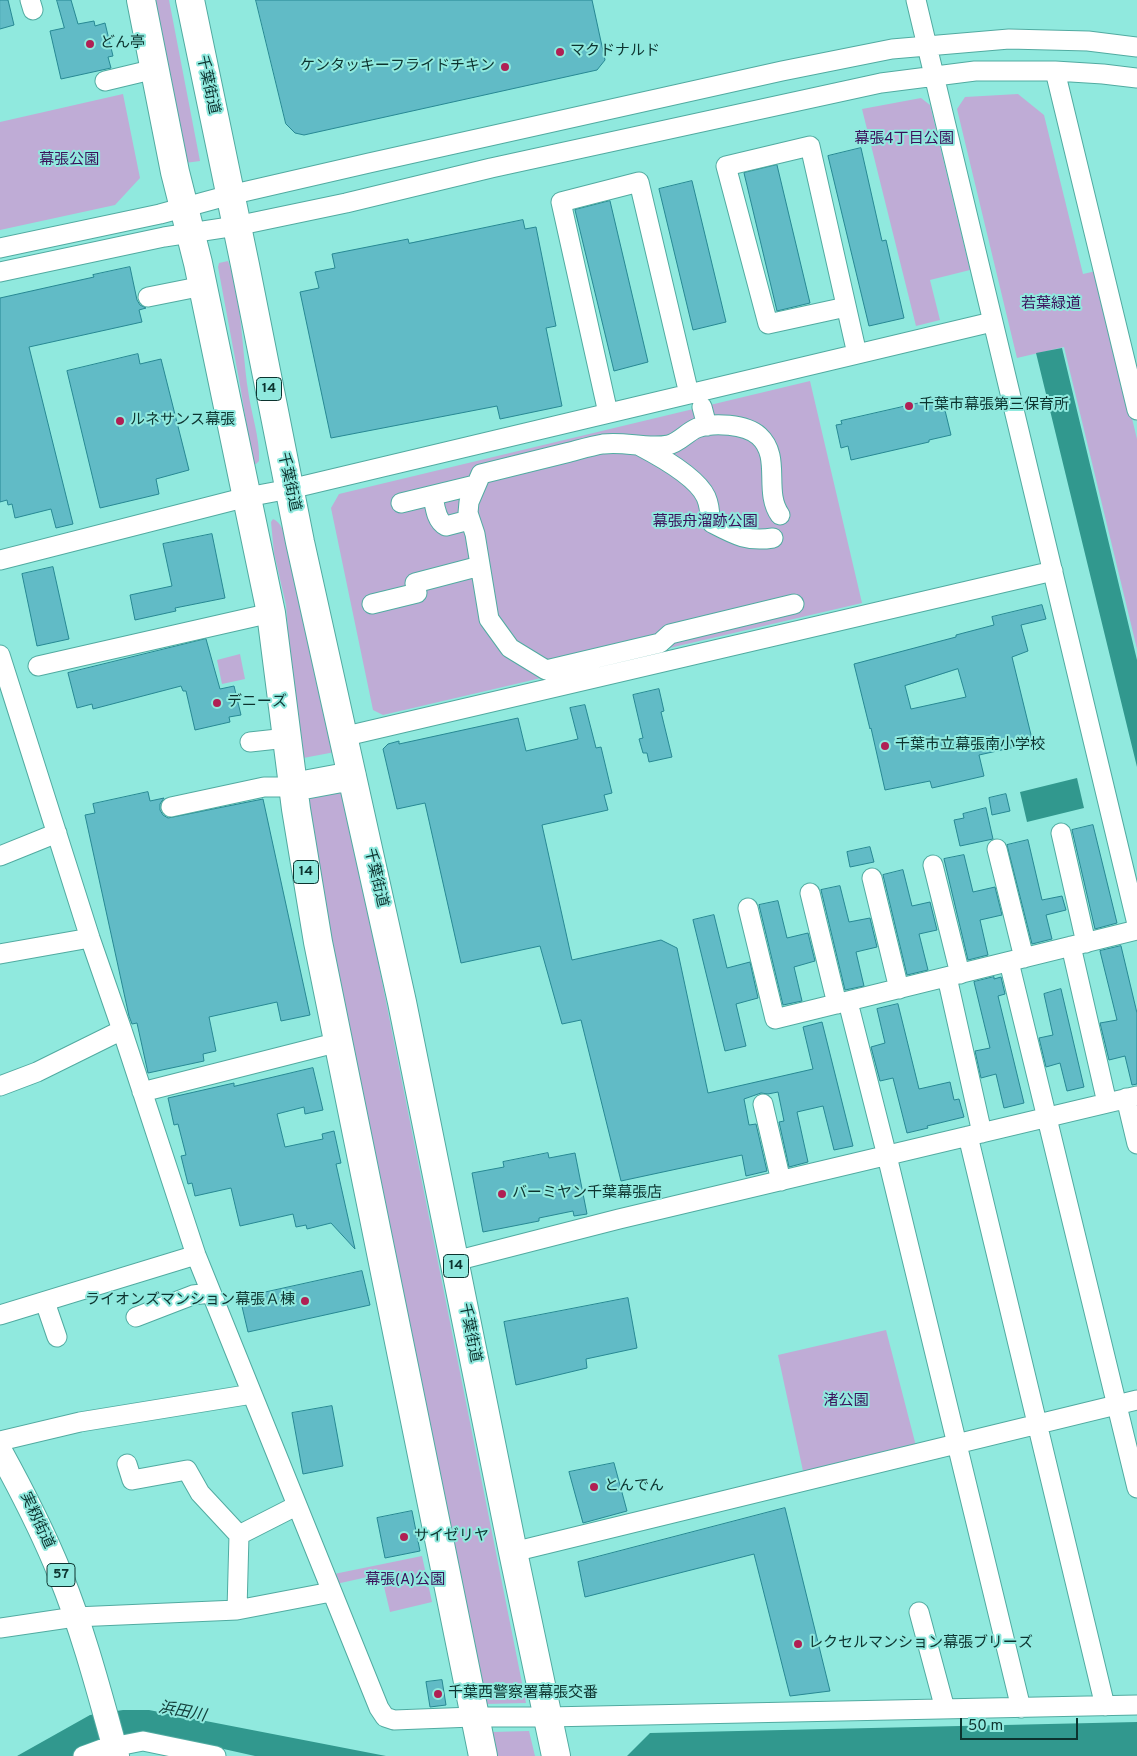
<!DOCTYPE html>
<html>
<head>
<meta charset="utf-8">
<style>
  body { margin:0 }
  #map { position:relative; width:1137px; height:1756px; overflow:hidden; background:#90e9de; font-family:Overpass,sans-serif }
  canvas { display:block }
  .scale { position:absolute; left:960px; top:1718px; width:118px; height:22px; box-sizing:border-box; border:2px solid #0c332f; border-top:0; padding-left:6px; font-size:15px; line-height:18px; white-space:nowrap; color:#0c332f; -webkit-text-stroke:4px #90e9de; paint-order:stroke }
</style>
</head>
<body>
<div id="map">
<canvas width="1137" height="1756"></canvas>
<div class="scale">50 m</div>
</div>
<script>
const ctx = document.querySelector('canvas').getContext('2d');
ctx.lineJoin = 'round';
function paint(path, color) {
  ctx.fillStyle = color;
  ctx.fill(path, 'evenodd');
}
function strokePath(path, color, width, dash) {
  ctx.strokeStyle = color;
  ctx.lineWidth = width;
  ctx.lineCap = dash ? 'butt' : 'round';
  ctx.setLineDash(dash || []);
  ctx.stroke(path);
}
function write(font, color, halo, rows, align = 'center') {
  ctx.font = font + ' Overpass,"Noto Sans JP",sans-serif';
  ctx.lineWidth = 4;
  ctx.setLineDash([]);
  ctx.textBaseline = 'middle';
  ctx.strokeStyle = halo;
  ctx.fillStyle = color;
  for (const [text, x, y, turn = 0] of rows) {
    ctx.save();
    ctx.translate(x, y);
    ctx.rotate((+turn || 0) * Math.PI / 180);
    ctx.textAlign = isNaN(turn) ? turn : align;
    if (halo) ctx.strokeText(text, 0, 0);
    ctx.fillText(text, 0, 0);
    ctx.restore();
  }
}
paint(new Path2D(`
  M140,0h29l31,161 -15,2z
  M123,94l17,84 -25,27 -115,25v-108z
  M1018,94l26,21 39,159 13,-3 41,168v210l-73,-302 -47,11 -60,-249 8,-12z
  M921,98l9,7 40,165 -40,10 10,40 -24,6 -54,-217z
  M228,261c14,38 14,89 20,129 3,24 12,47 11,71l-3,3h-3l-13,-79 -22,-118 1,-4z
  M810,381l52,222 -479,112 -10,-5 -42,-202 8,-14z
  M273,519c11,5 13,21 17,32l45,201 -37,7 -12,-154 -12,-52 -3,-31z
  M240,654l5,25 -23,5 -5,-24z
  M344,791l182,912 -40,1 -183,-907z
  M886,1330l30,116 -113,25 -25,-116z
  M422,1556l10,46 -42,10 -9,-38 -45,10 -2,-10z
  M529,1731l6,25h-39l-4,-24z`), '#bfacd6');
paint(new Path2D(`
  M1062,348l75,312v107l-101,-414z
  M1077,778l7,30 -57,14 -7,-30z
  M123,1710h26l237,46h-131l-112,-25 -14,3 -32,11 -23,11h-57l73,-41z
  M1137,1722v34h-510l23,-23z`), '#31988e');
const building = new Path2D(`
  M0,0h8l6,25 -14,4z
  M57,0h14l7,24 16,-3 1,5 10,-3 8,33 -5,1 3,11 -50,11 -11,-48 14,-3z
  M256,0h336l13,60 -8,10 -293,65 -9,-2 -9,-9z
  M861,148l21,93 4,-1 18,78 -35,8 -41,-170z
  M777,165l33,138 -33,8 -33,-138z
  M692,181l34,141 -33,8 -34,-141z
  M610,201l38,161 -34,9 -39,-161z
  M523,220l2,9 11,-2 20,99 -10,2 16,78 -62,13 -3,-13 -166,32 -31,-146 19,-4 -4,-16 20,-4 -3,-14 76,-15 1,4z
  M130,267l7,33 3,5 6,3 -7,2 3,12 -113,25 44,177 -17,4 -5,-19 -36,9 -3,-14 -4,1 -1,-5 -7,2v-204l94,-21 -1,-2z
  M138,354l2,10 21,-5 28,111 -33,9 3,15 -59,14 -33,-137z
  M942,398l9,37 -22,5v2l-78,18 -3,-14 -7,2 -5,-23 6,-1 -1,-3z
  M212,534l13,64 -50,10 1,3 -41,9 -5,-25 42,-9 -9,-42z
  M53,567l16,72 -32,7 -15,-72z
  M1042,605l4,14 -25,6 7,26 -16,6 21,86 -54,12 5,21 -52,12 -2,-7 -45,9 -14,-62 -1,1 -16,-65 102,-27v-2l38,-10 -2,-8zM958,669l8,28 -55,12 -6,-23z
  M206,639l14,50 14,-3 7,29 -12,2 1,5 -35,8 -9,-39h-3l-2,-5 -88,23 -1,-5 -15,4 -9,-35z
  M659,689l5,22 -3,1 11,45 -23,5 -2,-9h-4l-4,-14 4,-1 -10,-43z
  M585,705l11,43 5,-1 11,46 -8,2 4,15 -66,15 30,135 89,-20 16,8 31,145 105,-24 -10,-42 19,-5 31,124 -19,4 -11,-44 -26,6 11,50 -19,5 -10,-45 5,-1 -6,-29 -10,2 -7,-1 -17,6 5,26 7,-1 11,47 -21,5 -4,-21 -121,26 -40,-161 -19,4 -22,-78 -79,17 -36,-160 -28,6 -14,-60 5,-5 11,-3v3l119,-26 8,33 52,-12 -8,-31z
  M148,792l2,9 14,-3 -4,6v6l3,5 5,3 95,-19 47,216 -29,6 -4,-19 -68,15 7,34 -13,3 1,7 -56,12 -11,-50 -5,1 -3,-8 -44,-201 10,-2 -2,-9z
  M1006,794l4,17 -18,4 -3,-17z
  M986,808l7,31 -33,7 -6,-26 10,-2 -1,-4z
  M1093,825l24,98 -22,6 -23,-99z
  M1028,840l14,60 20,-4 4,14 -20,5 6,24 -20,5 -25,-99z
  M870,847l4,15 -24,5 -3,-15z
  M964,855l9,37 22,-5 7,28 -22,5 8,35 -20,5 -24,-101z
  M903,870l9,36 18,-4 7,28 -18,4 9,36 -21,5 -24,-100z
  M840,886l9,36 21,-4 7,29 -21,5 8,34 -19,4 -24,-100z
  M778,901l9,37 21,-5 7,28 -21,6 8,34 -19,4 -24,-100z
  M714,915l13,53 23,-6 8,36 -22,6 10,42 -21,5 -32,-131z
  M1121,946l16,67v71l-5,1 -7,-29 -16,4 -9,-37 17,-3 -17,-69z
  M994,977v2l7,-2 4,17 -7,2 26,107 -20,5 -8,-34 -15,4 -6,-27 15,-3 -16,-66z
  M1061,989l23,98 -17,4 -7,-28 -14,4 -7,-29 14,-3 -9,-41z
  M898,1004l21,85 31,-7 4,18 5,-1 5,18 -37,9 1,2 -21,5 -14,-55 -13,3 -9,-34 14,-4 -8,-34z
  M313,1068l10,42 -18,4 -1,-7 -27,7 8,33 38,-8 -1,-5 12,-3 7,32 -5,1 19,85 -24,-26 -24,6 -1,-4 -10,2 -3,-13 -53,12 -9,-38 -36,8 -3,-13 -4,1 -7,-28 5,-1 -8,-31 -4,1 -6,-27 66,-15v3z
  M548,1153l1,5 26,-5 12,61 -13,2 -1,-5 -34,7v3l-56,11 -11,-59 32,-6 -1,-5z
  M362,1271l8,34 -122,27 -8,-34z
  M628,1298l9,50 -51,11 1,9 -71,17 -12,-63z
  M332,1406l11,60 -40,8 -11,-61z
  M614,1463l13,48 -44,12 -14,-51z
  M785,1508l45,183 -40,5 -36,-142 -169,43 -7,-35z
  M412,1511l8,40 -35,7 -8,-40z
  M442,1680l4,25 -16,2 -4,-25z`);
paint(building, '#61bbc6');
strokePath(building, '#278893', 1);
const minor = new Path2D(`
  M30,0l3,10
  M916,0l221,924
  M1055,71l82,339
  M105,81l50,-12
  M0,248l160,-34 70,-19 139,-32 413,-92 110,-22 117,-10 79,2 49,6
  M0,272l164,-35 72,-11 110,-23 145,-35 390,-85 94,-12h80l48,3 34,4
  M148,297l55,-11
  M846,307l-78,17 -42,-158 84,-20 47,208
  M702,407l5,19
  M608,413l-47,-211 78,-20 50,212
  M640,446c19,10 57,31 66,51 3,7 4,15 4,23l2,3c23,12 35,19 61,15
  M433,496c2,11 3,25 13,30l23,-6
  M401,503l74,-18
  M780,515c-17,-24 2,-58 -21,-79 -13,-12 -46,-14 -62,-8 -10,4 -18,15 -29,17 -22,4 -43,-4 -65,-1 -12,2 -25,6 -37,9 -28,7 -57,14 -85,21l-12,28 -1,11 7,21 14,85 21,29 36,22 114,-27 10,-9 124,-30
  M0,560l247,-63 43,-8 702,-167
  M372,604l45,-11 -2,-10 65,-17
  M0,655l90,283 32,92 74,225 183,453 6,9 9,3 79,-3h74l590,-12
  M38,666l233,-53
  M342,737l711,-166
  M250,742l37,-4
  M171,807l93,-20h29
  M1061,833l25,110
  M997,849l27,109
  M0,856l57,-23
  M933,865l27,109
  M872,878l27,111
  M810,893l27,111
  M748,908l27,111 362,-89
  M1071,946l36,157
  M0,954l90,-16
  M1009,962l128,526
  M947,977l35,156
  M848,1002l39,154 134,552
  M0,1086l37,-14 85,-42
  M142,1092l197,-50
  M1126,1098l11,46
  M763,1104l18,77
  M968,1136l137,570
  M455,1261l164,-42 518,-123
  M45,1302l12,35
  M0,1315l196,-60
  M136,1317l57,-22 17,-2
  M0,1441l80,-19 172,-28
  M127,1464l5,16 55,-10 13,23 39,42
  M513,1552l624,-152
  M237,1610l2,-75 57,-29
  M919,1612l26,97
  M0,1628l75,-11 162,-7 94,-18
  M83,1756l19,-7 41,-8 73,15`);
const major = new Path2D(`
  M0,1451c22,40 43,81 60,123 24,59 40,121 57,182`);
const highway = new Path2D(`
  M141,0l34,172 23,91 73,350 25,196 22,133 165,814
  M190,0l55,265 55,277 102,460 111,550 43,204
  M293,787l59,-11`);
strokePath(minor, '#51aba1', 21);
strokePath(major, '#51aba1', 26);
strokePath(highway, '#51aba1', 30);
strokePath(minor, '#fff', 19);
strokePath(major, '#fff', 24);
strokePath(highway, '#fff', 28);
for (const [x, y, r, color] of [
  [90,44,5,"#b02054"],
  [560,52,5,"#b02054"],
  [505,67,5,"#b02054"],
  [909,406,5,"#b02054"],
  [120,421,5,"#b02054"],
  [217,703,5,"#b02054"],
  [885,746,5,"#b02054"],
  [502,1194,5,"#b02054"],
  [305,1301,5,"#b02054"],
  [594,1487,5,"#b02054"],
  [404,1537,5,"#b02054"],
  [798,1644,5,"#b02054"],
  [438,1694,5,"#b02054"]
]) {
  const dot = new Path2D();
  dot.arc(x, y, r, 0, 2 * Math.PI);
  ctx.fillStyle = color;
  ctx.fill(dot);
  strokePath(dot, '#90e9de', 2);
}
for (const [x, y, w] of [
  [269,389,25],
  [306,872,25],
  [456,1266,25],
  [61,1575,28]
]) {
  const box = new Path2D();
  box.roundRect(x - w / 2, y - 11.5, w, 23, 4);
  ctx.fillStyle = '#90e9de';
  ctx.fill(box);
  strokePath(box, '#0c332f', 1);
}
write('bold 14px', '#0c332f', null, [
  ["14",269,389],
  ["14",306,872],
  ["14",456,1266],
  ["57",61,1575]
]);
write('15px', '#0c332f', '#90e9de', [
  ["どん亭",100,44],
  ["マクドナルド",570,52],
  ["ケンタッキーフライドチキン",495,67,"right"],
  ["千葉市幕張第三保育所",919,406],
  ["ルネサンス幕張",130,421],
  ["デニーズ",227,703],
  ["千葉市立幕張南小学校",895,746],
  ["バーミヤン千葉幕張店",512,1194],
  ["ライオンズマンション幕張Ａ棟",295,1301,"right"],
  ["とんでん",604,1487],
  ["サイゼリヤ",414,1537],
  ["レクセルマンション幕張ブリーズ",808,1644],
  ["千葉西警察署幕張交番",448,1694]
], 'left');
write('15px', '#0c332f', '#90e9de', [
  ["千葉街道",207,85,78],
  ["千葉街道",288,482,78],
  ["千葉街道",375,878,77],
  ["千葉街道",469,1333,79],
  ["実籾街道",36,1521,65]
]);
write('15px', '#3a105a', '#90e9de', [
  ["幕張4丁目公園",904,140],
  ["幕張公園",69,161],
  ["若葉緑道",1051,305],
  ["幕張舟溜跡公園",705,523],
  ["渚公園",846,1402],
  ["幕張(A)公園",405,1581]
]);
write('italic 16px', '#13403c', '#90e9de', [
  ["浜田川",182,1713,11]
]);
</script>
</body>
</html>
